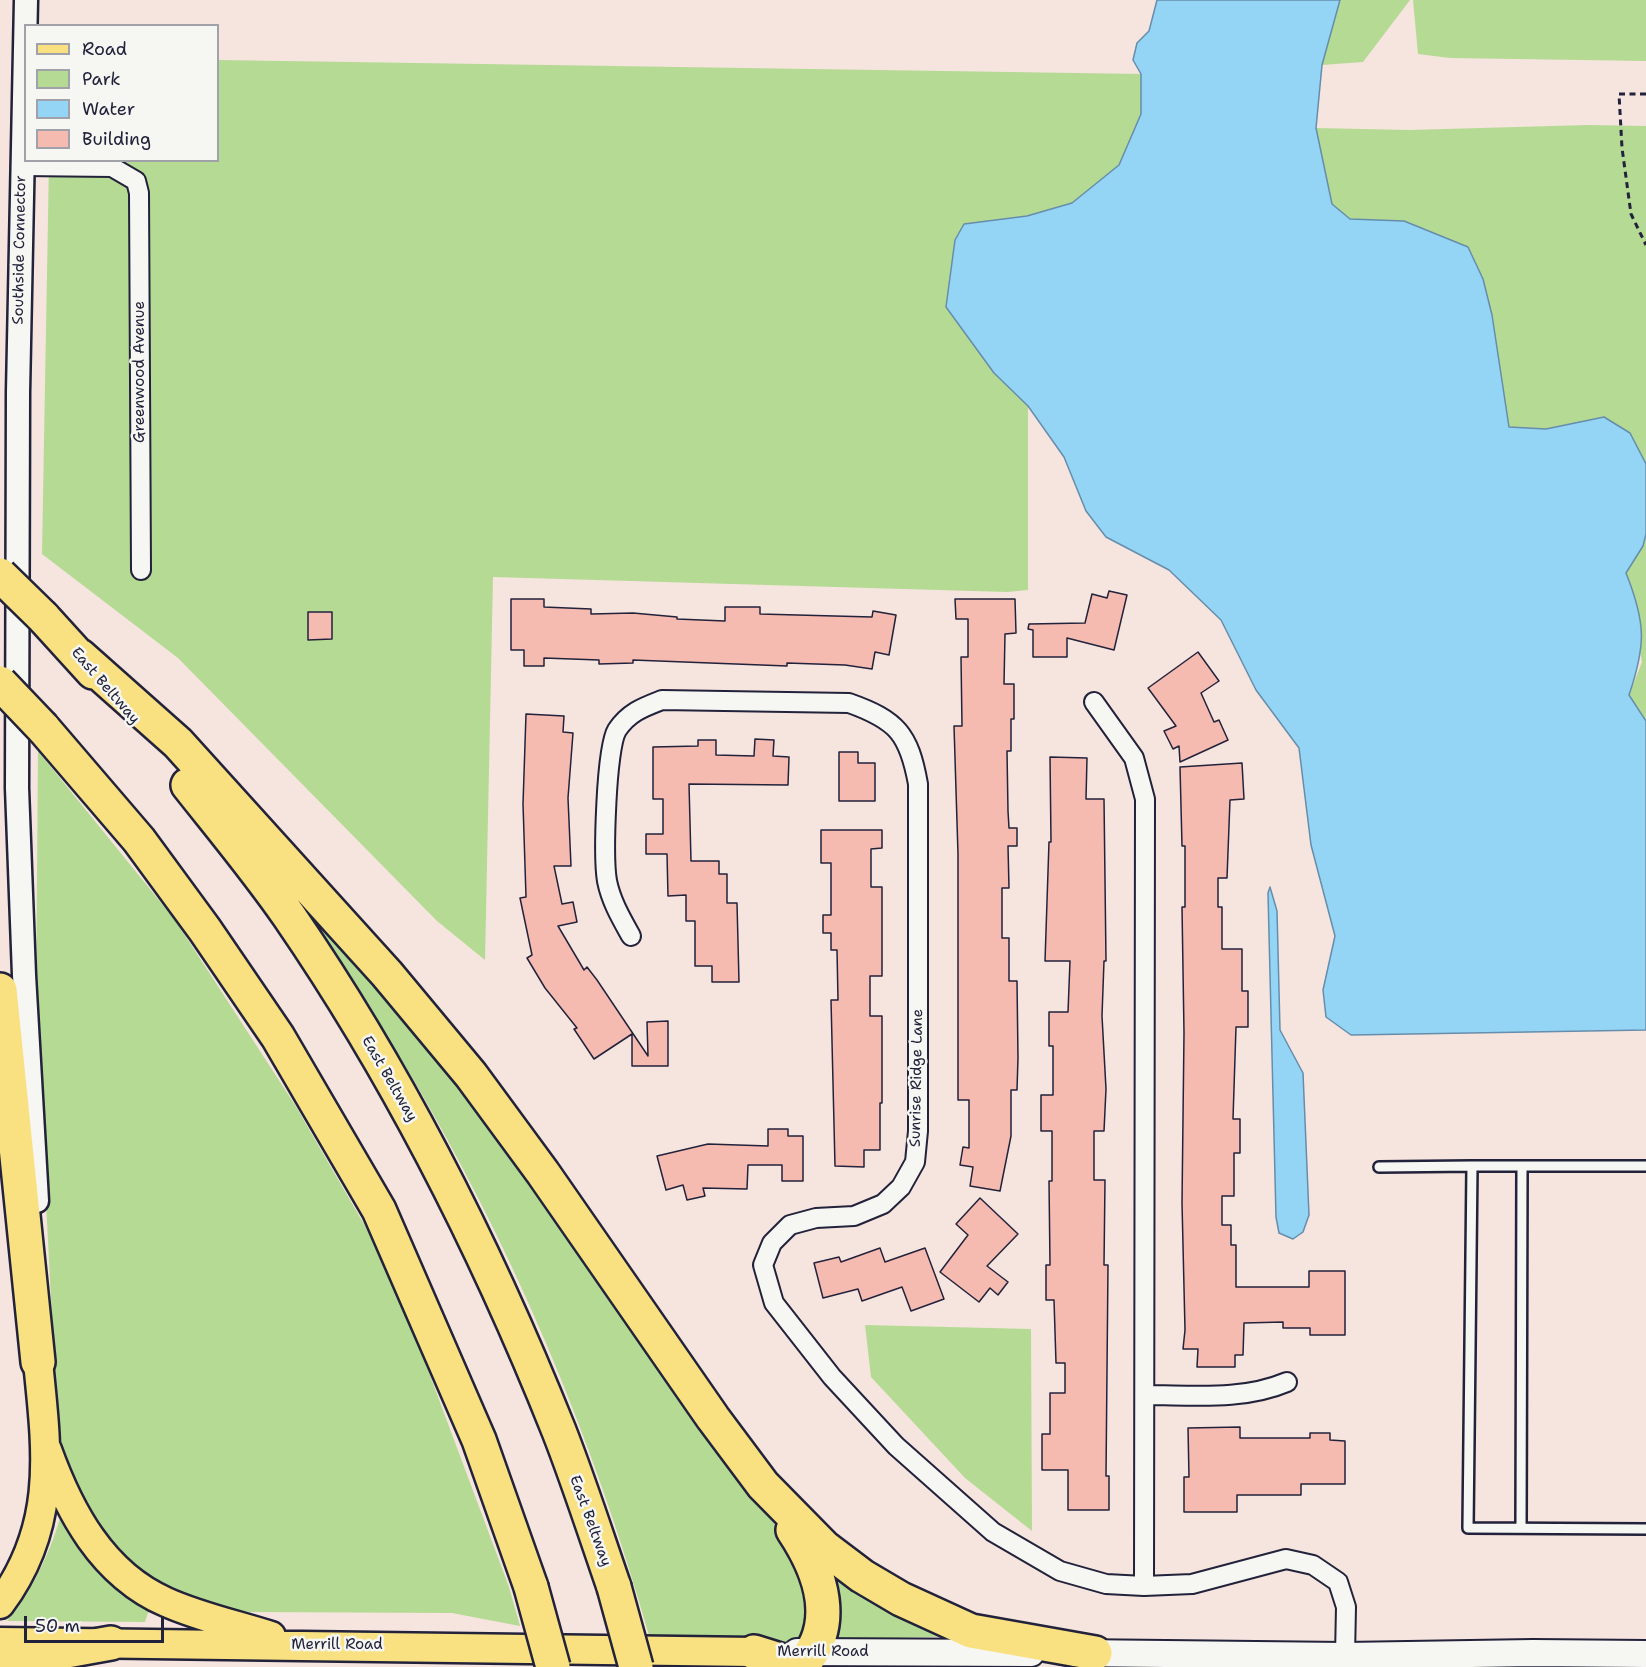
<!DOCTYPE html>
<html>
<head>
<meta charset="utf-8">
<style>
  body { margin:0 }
  #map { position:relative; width:1646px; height:1667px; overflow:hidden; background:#f6e4de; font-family:"Shantell Sans",sans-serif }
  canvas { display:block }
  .legend { position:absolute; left:24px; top:24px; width:195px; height:138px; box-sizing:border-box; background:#f6f6f2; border:2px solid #a1a1a9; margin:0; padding:8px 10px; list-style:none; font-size:18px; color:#22223b }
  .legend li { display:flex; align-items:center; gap:12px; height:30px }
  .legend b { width:30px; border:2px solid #a1a1a9 }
  .scale { position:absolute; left:24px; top:1616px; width:140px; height:27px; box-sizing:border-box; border:3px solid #22223b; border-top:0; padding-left:8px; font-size:18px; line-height:21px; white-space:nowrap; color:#22223b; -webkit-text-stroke:4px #f6f6f2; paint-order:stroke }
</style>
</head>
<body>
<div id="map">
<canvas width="1646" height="1667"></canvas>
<ul class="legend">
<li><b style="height:8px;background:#f9e181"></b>Road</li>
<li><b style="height:16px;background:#b5da94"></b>Park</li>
<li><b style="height:16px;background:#94d5f5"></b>Water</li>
<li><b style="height:16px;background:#f5bab0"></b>Building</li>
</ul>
<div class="scale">50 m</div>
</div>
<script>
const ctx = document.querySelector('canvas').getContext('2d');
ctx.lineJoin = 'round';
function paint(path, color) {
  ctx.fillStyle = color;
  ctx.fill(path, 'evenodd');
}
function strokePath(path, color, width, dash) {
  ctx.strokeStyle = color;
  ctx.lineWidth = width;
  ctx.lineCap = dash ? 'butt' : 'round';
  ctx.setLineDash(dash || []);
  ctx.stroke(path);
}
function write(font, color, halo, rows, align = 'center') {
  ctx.font = font + ' "Shantell Sans",sans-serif';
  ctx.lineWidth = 5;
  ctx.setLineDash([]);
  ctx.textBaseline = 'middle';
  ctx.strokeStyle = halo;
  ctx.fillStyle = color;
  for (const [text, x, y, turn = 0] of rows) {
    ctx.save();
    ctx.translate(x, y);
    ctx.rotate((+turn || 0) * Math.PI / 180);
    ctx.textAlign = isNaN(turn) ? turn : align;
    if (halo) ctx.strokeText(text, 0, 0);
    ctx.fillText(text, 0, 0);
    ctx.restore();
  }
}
paint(new Path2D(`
  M1340,0h70l-47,62 -41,3z
  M1413,0h233v61l-196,-3 -32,-4z
  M218,60l923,14v40l-22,51 -47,38 -45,13 -63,8 -9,16 -9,67 48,66 34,33v184l-21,2 -514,-15 -8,383 -48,-39 -259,-263 -136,-104 7,-393 169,-1z
  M1588,125l58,1v338l-16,-30 -26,-17 -58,12 -37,-2 -17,-112 -9,-36 -79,-58 -54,-2 -18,-15 -16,-76 93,2z
  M1646,534v187l-17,-26 13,-33 -16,-89 17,-27z
  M38,751l137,169 120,185 70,121 39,80 105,281 11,39 -68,-13 -202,-1 -31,-4 -74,-27 -41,-39 -45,-90 -23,-441z
  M282,877l141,151 310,435 78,115 -3,60 -12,5 -146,-4c-57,-203 -140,-399 -249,-580 -38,-62 -80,-122 -119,-182z
  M865,1325l166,4 1,202 -67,-53 -94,-101z
  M61,1515l89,92 -5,15 -138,-1c26,-33 42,-65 54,-106z
  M829,1563l132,73 -132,4z`), '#b5da94');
const water = new Path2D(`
  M1157,0h183l-18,65 -6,63 16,76 18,15 54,2 64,26 15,32 9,36 17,112 37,2 58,-12 26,16 16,31v70l-3,12 -17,27c20,50 20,72 3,122l17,26v309l-295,5 -25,-18 -3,-27 12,-54 -24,-91 -12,-97 -43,-58 -35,-70 -52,-50 -63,-33 -20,-26 -22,-54 -36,-51 -34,-33 -48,-66 9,-67 9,-16 63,-8 45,-13 47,-38 22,-51v-40l-8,-14 4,-17 12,-12z
  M1270,887l7,24 3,119 23,43 6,142 -6,17 -10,7 -14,-6 -3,-16 -8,-324z`);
paint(water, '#94d5f5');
strokePath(water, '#668dab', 1.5);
const building = new Path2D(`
  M1109,591l18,4 -13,55 -47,-12v19h-34v-27l-5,-1 1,-5 56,-1 7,-29 15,4z
  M511,599h33v8l47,2v5l42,-1 44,4v2l48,2v-14h35v7l112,3 1,-6 23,4 -7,40 -14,-3 -3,17 -27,-4 -58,-2v3l-154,-6v3l-34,1v-4l-55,-2v8h-20v-16h-13z
  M955,599h60l1,34 -11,1 -1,50h10v35h-3v32h-4l1,60 1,17h8v18h-9l1,42h-7v50h7v43h8l1,77 -1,32h-6v46l-11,55 -30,-5 3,-19 -13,-2 3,-18 6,1v-48h-11v-246l-4,-128h8l-1,-69h7v-38h-12z
  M308,612h24v27l-24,1z
  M1198,652l21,29 -18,12 13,29 5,-2 9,20 -48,22 -1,-16 -6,3 -9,-18 12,-5 -28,-38z
  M526,714l38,2 -1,16 10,1 -5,65 3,68h-17l8,38 11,-2 4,20 -19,4 26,44 3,-3 10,13 51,76 -1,-34 21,-1v45h-36v-32l-38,25 -20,-30 3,-1 -32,-40 -18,-30 5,-3 -12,-57 6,-1 -3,-93z
  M755,739l19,1 -1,16 16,1 -1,28 -99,-1 2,77h28v13h8v29h10l2,79h-27v-16h-17v-45h-9v-26l-18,1 -1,-42h-21v-20h17v-35h-10v-52l45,-1v-6h18v15l38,1z
  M839,752h19v11h17v38h-36z
  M1050,757l37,1 -1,41h18l2,162h-2l-2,55 4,73 -2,42h-10v49h11l-1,85h4l-2,211h3v34h-41v-40h-26v-36h8v-41h15v-30h-9l-2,-63h-8v-35h4l-1,-84h3v-50h-11v-36h12v-49h-4v-34h19l2,-51h-25l4,-119h2z
  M1242,763l2,36 -14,1 -3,78h-9v29h4v42h20v42h6v36h-12l-3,92h7v34h-6v43h-12v29h9v20h5v42h73v-16h36v64h-35v-7h-27v-6l-39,1 -1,32h-8v12h-38l1,-18h-15l2,-19 -3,-127 2,-170 -2,-126h3v-61h-3l-2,-79z
  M821,830h61v18l-11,1v38h11v89h-12v40h12v87h-2v47h-16v17l-29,-1 -4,-166h7l-1,-50h-6v-17h-8v-18h8v-52h-10z
  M768,1129h20v7h15v45h-21v-16h-34l-1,24 -44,-1 2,8 -18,4 -4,-15 -17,5 -9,-34 51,-12 60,2z
  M980,1198l38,36 -31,32 21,16 -10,13 -8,-7 -11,14 -39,-30 28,-37 -12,-11z
  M880,1248l5,14 40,-14 19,51 -33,12 -9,-24 -40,14 -4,-12 -35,9 -9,-35 25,-6 2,5z
  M1240,1427v11h70v-5h20v7l15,1v43h-44v11h-64v17h-53v-35h5l-1,-49z`);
paint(building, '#f5bab0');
strokePath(building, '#22223b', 1.5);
const service = new Path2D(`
  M1472,1166h50
  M1379,1167l93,-1 -4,362 178,1
  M1521,1528l1,-362h124`);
const minor = new Path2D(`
  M22,166l90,1 24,14 3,12 2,377
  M1094,702l40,56 11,41 -1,787
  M631,936c-10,-18 -20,-35 -24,-55 -4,-24 -1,-133 10,-151 12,-18 27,-23 45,-30l187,3c48,17 60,31 69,81v347l-3,31 -14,25 -18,17 -29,12 -38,2 -26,7 -18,18 -9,22 11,38 58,74 64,69 97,86 67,39 46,13 38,2 48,-2 94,-25 27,6 25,17 8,25 -1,49
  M1145,1395c48,0 97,6 142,-13`);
const tertiary = new Path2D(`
  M26,0l-8,392 -1,396 7,187 13,226`);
const secondary = new Path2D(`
  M797,1652l234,1
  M1076,1653l269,3 188,-3 113,1`);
const primary = new Path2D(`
  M47,1450c22,61 55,124 119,152 33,15 71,23 105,34
  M0,1604c58,-78 47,-153 38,-242
  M0,1642l754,10`);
const motorway = new Path2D(`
  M43,617l50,55
  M80,656l98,87 209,231 84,101 72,98 170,245 50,67 62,63 37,28 39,23 70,32 124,22
  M43,728l96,112 66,90 73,107 101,173 100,230 52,147
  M188,785c34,43 70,86 101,131 110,160 198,335 270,515 20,51 37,104 55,156
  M0,990l38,372
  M793,1530c28,42 47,96 7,137
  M754,1652l48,15
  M0,1663l111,-20`);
strokePath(service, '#22223b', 14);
strokePath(minor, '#22223b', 22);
strokePath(tertiary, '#22223b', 27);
strokePath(secondary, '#22223b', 30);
strokePath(primary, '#22223b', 33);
strokePath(motorway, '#22223b', 38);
strokePath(new Path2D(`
  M1646,94h-27l3,54 9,66 15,31`), '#22223b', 3, [6, 4.5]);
strokePath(service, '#f6f6f2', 9);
strokePath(minor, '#f6f6f2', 18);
strokePath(tertiary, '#f6f6f2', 22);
strokePath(secondary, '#f6f6f2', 26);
strokePath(primary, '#f9e181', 28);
strokePath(motorway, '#f9e181', 33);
const motorwayBridge = new Path2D(`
  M0,575l43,42
  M0,683l43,45
  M531,1587l22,80
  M614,1587l22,80`);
strokePath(motorwayBridge, '#22223b', 38, []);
strokePath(motorwayBridge, '#f9e181', 33);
write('15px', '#22223b', '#f6f6f2', [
  ["Southside Connector",20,250,-89],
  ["Greenwood Avenue",140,372,-90],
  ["East Beltway",105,686,49],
  ["Sunrise Ridge Lane",917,1078,-89],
  ["East Beltway",389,1079,60],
  ["East Beltway",590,1521,70],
  ["Merrill Road",337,1645],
  ["Merrill Road",823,1652]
]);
</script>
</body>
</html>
